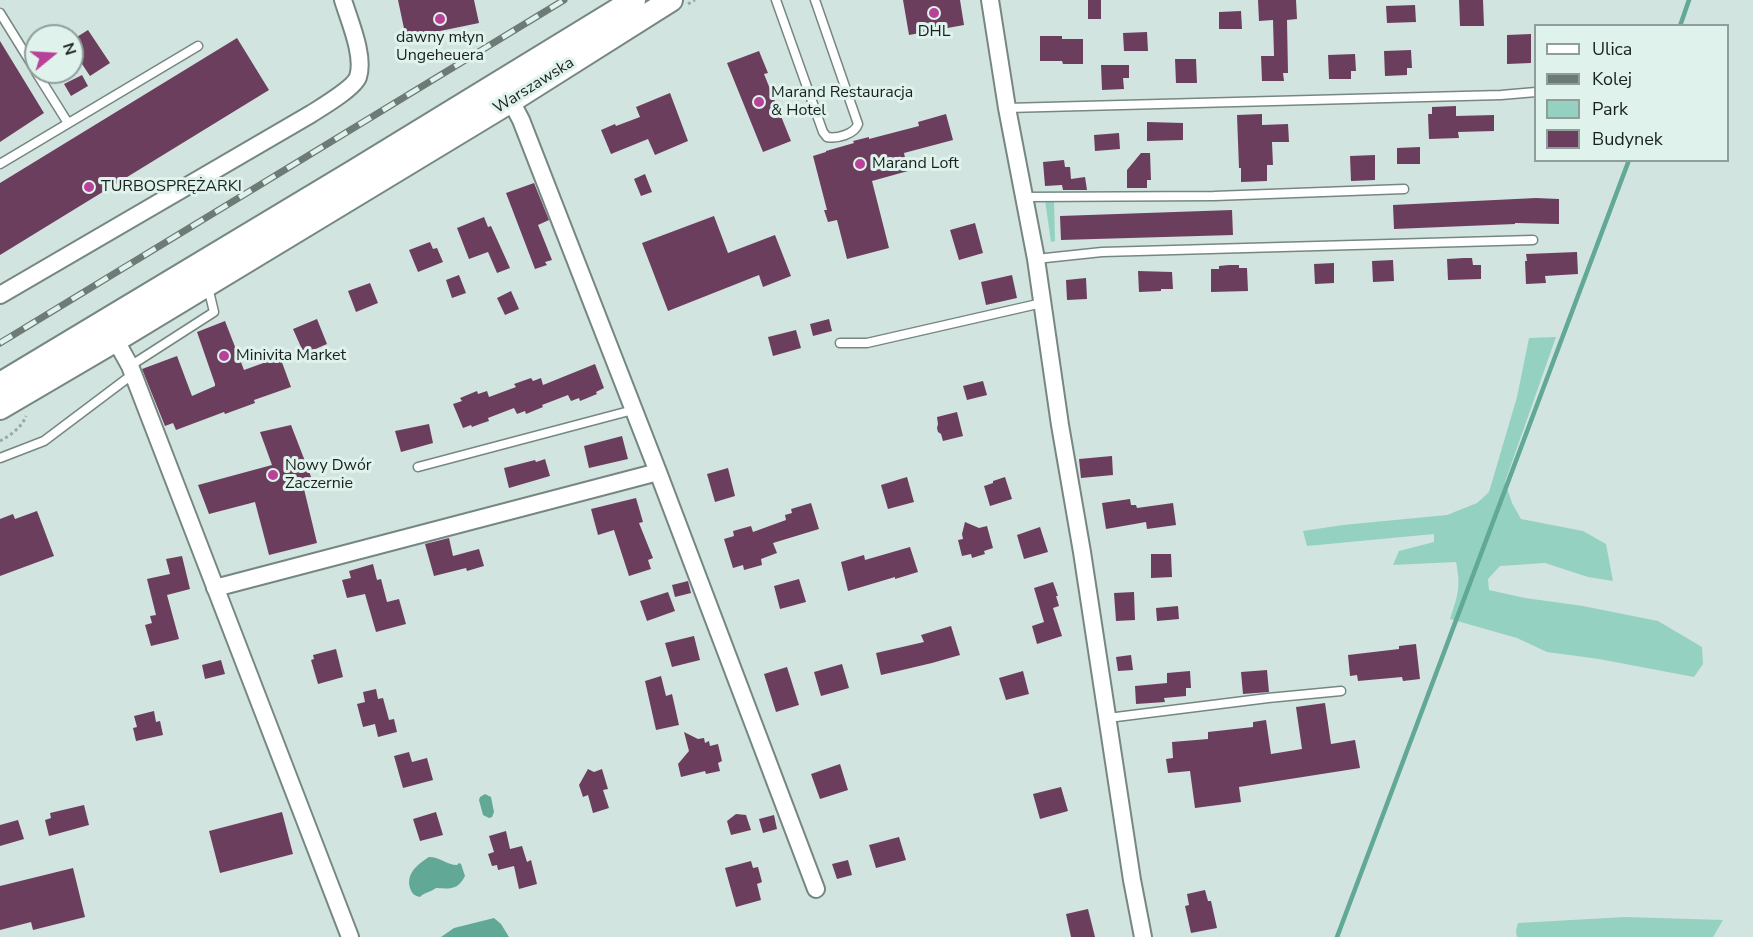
<!DOCTYPE html>
<html>
<head>
<meta charset="utf-8">
<style>
  body { margin:0 }
  #map { position:relative; width:1753px; height:937px; overflow:hidden; background:#d2e4df; font-family:"Nunito Sans",sans-serif }
  canvas { display:block }
  .legend { position:absolute; left:1534px; top:24px; width:195px; height:138px; box-sizing:border-box; background:#dff2ec; border:2px solid #909e9a; margin:0; padding:8px 10px; list-style:none; font-size:18px; color:#19201e }
  .legend li { display:flex; align-items:center; gap:12px; height:30px }
  .legend b { width:30px; border:2px solid #909e9a }
  .north { position:absolute; left:24px; top:24px; width:60px; height:60px; box-sizing:border-box; background:#dff2ec; border:2px solid #909e9a; border-radius:50%; rotate:72deg; font-size:16px; font-weight:700; line-height:24px; text-align:center; color:#19201e }
  .north::after { content:''; display:block; margin:auto; width:21px; height:27px; background:#b94299; clip-path:polygon(50% 0,100% 100%,50% 72%,0 100%) }
</style>
</head>
<body>
<div id="map">
<canvas width="1753" height="937"></canvas>
<ul class="legend">
<li><b style="height:8px;background:#fff"></b>Ulica</li>
<li><b style="height:8px;background:#6e7a76"></b>Kolej</li>
<li><b style="height:16px;background:#95d1c1"></b>Park</li>
<li><b style="height:16px;background:#6c3e5d"></b>Budynek</li>
</ul>
<div class="north">N</div>
</div>
<script>
const ctx = document.querySelector('canvas').getContext('2d');
ctx.lineJoin = 'round';
function paint(path, color) {
  ctx.fillStyle = color;
  ctx.fill(path, 'evenodd');
}
function strokePath(path, color, width, dash) {
  ctx.strokeStyle = color;
  ctx.lineWidth = width;
  ctx.lineCap = dash ? 'butt' : 'round';
  ctx.setLineDash(dash || []);
  ctx.stroke(path);
}
function write(font, color, halo, rows, align = 'center') {
  ctx.font = font + ' "Nunito Sans",sans-serif';
  ctx.lineWidth = 6;
  ctx.setLineDash([]);
  ctx.textBaseline = 'middle';
  ctx.strokeStyle = halo;
  ctx.fillStyle = color;
  for (const [text, x, y, turn = 0] of rows) {
    ctx.save();
    ctx.translate(x, y);
    ctx.rotate((+turn || 0) * Math.PI / 180);
    ctx.textAlign = isNaN(turn) ? turn : align;
    if (halo) ctx.strokeText(text, 0, 0);
    ctx.fillText(text, 0, 0);
    ctx.restore();
  }
}
paint(new Path2D(`
  M1045,200h9l1,41 -4,1z
  M1556,337l-51,145 7,21 9,16 62,12 23,13 7,37 -25,-4 -43,-14 -45,3 -12,13 1,11 36,8 58,8 75,15 44,26 1,17 -9,13 -95,-18 -52,-7 -30,-14 -67,-19c8,-24 11,-32 6,-57l-63,3 6,-14 35,-9v-8l-127,12 -4,-15 40,-6 104,-10 30,-12 12,-11 28,-95 12,-59z
  M1625,917l98,3 -10,17h-196l-1,-6 2,-8z`), '#95d1c1');
paint(new Path2D(`
  M485,794l6,3 3,15 -2,5 -3,1 -6,-3 -4,-15 1,-3z
  M429,857c11,0 18,8 28,8l2,-2 2,1 4,12c-7,14 -15,13 -29,12 -5,4 -11,4 -16,9 -5,-1 -8,-3 -10,-9 -4,-15 8,-24 19,-31z
  M494,918l7,6 8,13h-68l13,-9z`), '#61a896');
strokePath(new Path2D(`
  M1680,26l9,-26
  M1337,937l292,-777`), '#61a896', 4.5);
paint(new Path2D(`
  M398,0h76l5,23 -73,15z
  M903,0h57l4,25 -55,10z
  M1088,0h13v19h-13z
  M1258,0h38l1,19 -10,1 1,53h-5l1,8h-22l-1,-25h13l-1,-36 -14,1z
  M1459,0h24l1,26h-24z
  M1415,5l1,17 -29,1 -1,-17z
  M1241,11l1,18h-23v-17z
  M88,30l22,33 -20,13 -18,-27v-9z
  M1147,32l1,19h-24l-1,-18z
  M1531,34v29l-24,1v-29z
  M1040,36h22v3h21v25h-20l-1,-3h-22z
  M237,38l32,52 -269,165v-72z
  M0,41l44,72 -44,29z
  M1411,50l1,18h-5v7l-22,1 -1,-25z
  M759,51l9,22 -4,1 27,67 -28,11 -36,-89z
  M1355,54l1,17h-5v8h-22l-1,-24z
  M1175,59h21l1,24h-21z
  M1101,65h28v13h-6l1,11 -22,1z
  M82,75l6,11 -17,10 -7,-12z
  M670,93l18,48 -33,14 -7,-16 -37,15 -10,-24 14,-6 1,2 24,-9 -4,-10z
  M1456,106v10l38,-1v16l-36,1 1,6 -30,1 -1,-25h4v-7z
  M946,114l7,26 -49,13 4,18 -36,10 17,67 -42,11 -10,-39 -9,2 -4,-12h3l-14,-54 13,-4v-1l28,-8 -1,-2 16,-4v2l50,-13 -1,-4z
  M1262,114v11l26,-1 1,18h-17l1,23h-6v16l-26,1v-14h-2l-2,-53z
  M1147,122l36,1v17l-36,1z
  M1119,133l1,16 -25,2 -1,-16z
  M1420,147v17h-23v-16z
  M1141,153h9l1,27h-4v8h-20v-18z
  M1375,155v25l-24,1 -1,-25z
  M1064,160l1,7h5l1,12 14,-2 2,13h-24l-1,-5 -17,1 -2,-24z
  M645,174l7,18 -11,4 -7,-17z
  M534,183l15,37 -11,5 14,35 -7,2 2,3 -12,4 -29,-76z
  M1536,198l23,1v25l-44,-1v1l-121,5 -1,-24z
  M1232,210l1,25 -172,5 -1,-24z
  M714,216l14,37 47,-18 16,41 -28,11 -4,-12 -91,36 -26,-68z
  M484,217l4,10 3,-1 19,42 -13,5 -9,-21 -19,7 -12,-31z
  M975,223l8,30 -24,7 -9,-30z
  M430,242l3,7 4,-1 6,14 -25,10 -9,-22z
  M1577,252l1,22 -33,2 1,7 -20,1 -1,-23h2l-1,-7z
  M1464,258h8l1,7h8v14l-33,1 -1,-21z
  M1393,260l1,21 -21,1 -1,-21z
  M1334,263v20l-19,1 -1,-20z
  M1229,265h10v3h8l1,23 -37,1v-23h8v-3z
  M1138,271l34,1 1,17h-12v2l-22,1z
  M459,275l7,18 -14,5 -6,-18z
  M1012,275l5,23 -31,7 -5,-23z
  M1086,278l1,21 -20,1 -1,-20z
  M370,283l8,20 -22,9 -8,-21z
  M511,291l8,18 -14,6 -8,-17z
  M317,319l10,25 -23,10 -11,-25z
  M829,319l3,12 -19,5 -3,-12z
  M225,321l19,49 36,-13 11,30 -37,13 1,3 -30,11 -1,-2 -48,18 -3,-7 -8,3 -23,-57 35,-13 15,40 23,-10v-2l-18,-52z
  M796,330l5,18 -28,8 -5,-19z
  M595,364l9,24 -8,4 1,2 -17,7 -1,-3 -8,3 -3,-6 -26,10 1,2 -17,7 -1,-3 -8,3 -3,-6 -26,10 1,3 -9,3 -8,3 -1,-2 -8,3 -10,-24 9,-3 -2,-3 17,-7 1,3 9,-3 2,6 27,-10 -2,-3 17,-6 2,3 8,-3 2,7z
  M983,381l4,14 -20,5 -4,-14z
  M957,412l6,24 -20,5 -2,-7 -3,-2 -1,-4 1,-4 -1,-7z
  M429,424l4,19 -32,9 -6,-21z
  M291,425l24,62 -11,2 13,54 -48,12 -14,-53 -46,12 -11,-29 74,-20 -12,-33z
  M622,436l6,23 -39,9 -5,-22z
  M1112,456l1,19 -32,3 -2,-19z
  M545,459l5,17 -41,12 -5,-20 31,-8 1,2z
  M728,468l7,28 -20,6 -8,-28z
  M907,477l7,25 -26,7 -7,-24z
  M1005,477l7,22 -22,7 -6,-20 9,-3v-2z
  M636,498l7,24 -4,1 14,35 -5,2 3,9 -22,7 -15,-46 -16,5 -7,-26z
  M1130,499l1,6h5l1,3 36,-5 3,22 -29,4 -1,-7 -40,7 -4,-26z
  M811,503l8,26 -46,14 4,10 -16,6 1,6 -18,5 -1,-5 -10,3 -9,-29 10,-3 -1,-5 18,-5 2,6 33,-12 -1,-5 7,-2 -1,-4z
  M37,511l17,45 -54,20v-57l13,-5 2,5z
  M965,522l14,6 8,-2 6,22 -9,3 1,3 -13,4 -1,-4 -9,2 -4,-16 5,-1 -1,-5z
  M1040,527l8,25 -24,7 -7,-24z
  M449,538l4,18 26,-7 5,17 -17,5 -1,-3 -32,8 -9,-32z
  M910,547l8,25 -23,7v-2l-47,14 -7,-29 23,-7 1,5z
  M1151,554h20l1,23 -21,1z
  M182,556l8,33 -23,6 12,44 -28,7 -6,-21 7,-2 -2,-7 6,-1 -9,-36 23,-5 -4,-15z
  M373,564l4,16 4,-1 6,23 12,-3 7,25 -30,8 -11,-38 -18,4 -5,-18 9,-2 -2,-7z
  M799,579l7,23 -26,7 -6,-23z
  M688,581l3,12 -16,4 -3,-12z
  M1053,582l5,14h-2l3,10 -6,2 9,28 -25,8 -5,-18 12,-4 -10,-34z
  M668,592l7,19 -28,10 -7,-20z
  M1134,592l1,28 -19,1 -2,-28z
  M1178,606l1,13 -22,2 -1,-13z
  M951,626l9,29 -28,8 -51,12 -5,-22 48,-11 -3,-7z
  M694,636l6,24 -28,7 -7,-24z
  M1416,644l4,35 -17,2 -1,-4 -44,4 -1,-6 -7,1 -2,-21 51,-6v-3z
  M336,649l7,28 -25,7 -7,-24 3,-1 -1,-4z
  M1131,655l2,15 -15,1 -2,-14z
  M221,660l4,14 -20,5 -3,-14z
  M842,664l7,24 -28,8 -7,-24z
  M787,667l12,38 -23,7 -12,-38z
  M1267,670l2,22 -26,2 -2,-22z
  M1023,671l6,23 -23,6 -7,-22z
  M1190,671l1,17h-5v8l-22,2 1,4 -29,2 -1,-18 32,-3v-10z
  M661,676l5,20 6,-2 7,31 -23,5 -11,-49z
  M376,689l2,10 5,-1 6,22 5,-1 3,13 -19,5 -3,-13 -12,3 -6,-23 8,-2 -2,-10z
  M1325,703l6,41 24,-4 5,28 -121,19 2,15 -46,6 -5,-37 -22,2 -2,-14 7,-1 -1,-16 36,-3v-7l45,-5v-5l13,-2 5,34 31,-5 -6,-42z
  M154,711l2,11 4,-1 3,14 -27,6 -3,-13 4,-1 -3,-11z
  M684,732l14,7 6,-1 1,5 4,-2 1,5 8,-2 4,17 -4,2 2,8 -14,3 -1,-3 -24,6 -3,-13 11,-13z
  M409,752l3,10 15,-4 6,22 -30,8 -9,-32z
  M840,764l8,26 -28,9 -9,-25z
  M588,769l6,3 8,-3 6,20 -5,1 6,18 -16,5 -5,-18 -5,2 -4,-12z
  M1061,787l7,24 -28,8 -7,-25z
  M84,805l5,20 -40,11 -4,-16 6,-2 -1,-5z
  M282,812l11,42 -73,19 -11,-42z
  M436,812l7,23 -23,6 -7,-22z
  M736,814l10,1 5,15 -20,5 -4,-14z
  M774,815l3,14 -14,4 -4,-14z
  M18,820l6,19 -24,7v-21z
  M506,831l4,18 12,-3 5,16 4,-2 6,24 -18,5 -5,-23 -16,4 -1,-5 -5,1 -4,-12 6,-2 -5,-16z
  M899,837l7,23 -30,8 -7,-23z
  M848,860l4,15 -15,4 -5,-15z
  M751,861l2,7 5,-1 4,15 -5,2 4,16 -25,7 -11,-39z
  M73,868l12,49 -52,13 -2,-8 -31,8v-44z
  M1205,890l3,11h3l6,27 -26,5 -6,-27 4,-1 -2,-11z
  M1088,909l7,28h-24l-5,-23z`), '#6c3e5d');
const service = new Path2D(`
  M776,0l47,132 4,5c10,2 28,-3 31,-13l-43,-124
  M0,13l36,58
  M36,72l32,51
  M1007,108l494,-13 35,-3
  M0,164l198,-118
  M1025,197l189,-1 190,-7
  M1036,259l66,-7 431,-12
  M840,343h27l175,-40
  M130,366l84,-54 -6,-25
  M0,458l44,-17 89,-67
  M418,467l215,-57
  M1108,718l160,-20 73,-7`);
const minor = new Path2D(`
  M990,0l17,108 29,151 24,166 22,127 50,328 11,57
  M511,101l10,19 137,352 158,417
  M0,295l311,-181c11,-7 43,-26 47,-37 7,-21 -9,-57 -15,-77
  M110,330l20,36 220,571
  M215,588l443,-116`);
const secondary = new Path2D(`
  M0,384l353,-212 281,-172
  M0,408l116,-68 395,-239 160,-101`);
strokePath(service, '#768782', 11);
strokePath(minor, '#768782', 20);
strokePath(secondary, '#768782', 26);
strokePath(new Path2D(`
  M688,4l7,-4
  M0,441c11,-6 22,-14 26,-25`), '#99a8a4', 3, [3, 3]);
strokePath(service, '#fff', 8);
strokePath(minor, '#fff', 16);
strokePath(secondary, '#fff', 22);
const rail = new Path2D(`
  M0,343l564,-343`);
strokePath(rail, '#6e7a76', 7);
strokePath(rail, '#dff2ec', 4.5, [14]);
for (const [x, y, r, color] of [
  [934,13,6,"#b94299"],
  [440,19,6,"#b94299"],
  [759,102,6,"#b94299"],
  [860,164,6,"#b94299"],
  [89,187,6,"#b94299"],
  [224,356,6,"#b94299"],
  [273,475,6,"#b94299"]
]) {
  const dot = new Path2D();
  dot.arc(x, y, r, 0, 2 * Math.PI);
  ctx.fillStyle = color;
  ctx.fill(dot);
  strokePath(dot, '#dff2ec', 2);
}
write('16px', '#19201e', '#dff2ec', [
  ["DHL",934,32,"center"],
  ["dawny młyn",440,38,"center"],
  ["Ungeheuera",440,56,"center"],
  ["Marand Restauracja",771,93],
  ["& Hotel",771,111],
  ["Marand Loft",872,164],
  ["TURBOSPRĘŻARKI",101,187],
  ["Minivita Market",236,356],
  ["Nowy Dwór",285,466],
  ["Zaczernie",285,484]
], 'left');
write('16px', '#19201e', '#dff2ec', [
  ["Warszawska",534,86,-32]
]);
</script>
</body>
</html>
